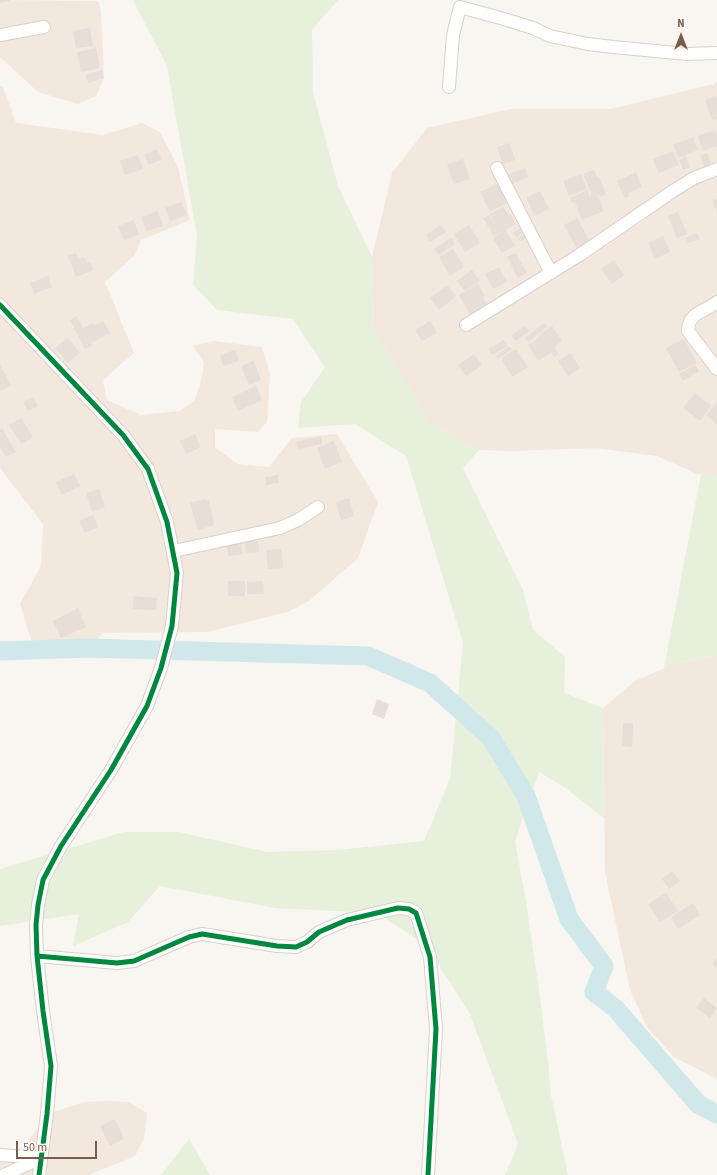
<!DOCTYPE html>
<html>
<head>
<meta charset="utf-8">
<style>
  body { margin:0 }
  #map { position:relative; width:717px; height:1175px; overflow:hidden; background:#f9f5f0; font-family:"Source Sans 3",sans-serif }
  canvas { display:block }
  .north { position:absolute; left:661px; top:16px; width:40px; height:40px; -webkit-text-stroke:3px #fffaf3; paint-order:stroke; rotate:0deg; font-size:11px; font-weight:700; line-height:16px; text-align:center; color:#7a5c4d }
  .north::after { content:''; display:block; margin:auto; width:14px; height:18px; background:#7a5c4d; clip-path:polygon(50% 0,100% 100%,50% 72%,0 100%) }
  .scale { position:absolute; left:16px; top:1141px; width:81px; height:18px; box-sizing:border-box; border:2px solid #7a5c4d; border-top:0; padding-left:5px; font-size:12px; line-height:14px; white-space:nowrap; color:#7a5c4d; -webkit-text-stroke:3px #fffaf3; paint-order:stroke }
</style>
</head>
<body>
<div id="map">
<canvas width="717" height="1175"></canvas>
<div class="north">N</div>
<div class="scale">50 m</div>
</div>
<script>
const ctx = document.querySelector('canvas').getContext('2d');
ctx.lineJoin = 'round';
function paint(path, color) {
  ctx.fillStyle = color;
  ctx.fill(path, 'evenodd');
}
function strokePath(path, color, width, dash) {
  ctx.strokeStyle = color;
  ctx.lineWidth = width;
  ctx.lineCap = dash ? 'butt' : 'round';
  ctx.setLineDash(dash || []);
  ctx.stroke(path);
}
paint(new Path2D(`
  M0,0l98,1 3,10 3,67 -8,18 -18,8 -40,-12 -38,-35z
  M717,82v395l-22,-4 -38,-17 -62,-8 -83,3 -33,-1 -48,-26 -57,-94 -2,-73 20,-84 35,-45 84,-19h99l104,-25z
  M0,86l3,1 13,36 87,12 39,-12 18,9 18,35 12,53 -49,20 -7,16 -29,26 29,71 -31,27 4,20 34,15 38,-4 15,-10 7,-19 3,-20 -11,-16 21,-5 48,6 8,27 -3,48 -9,10 -43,-3v19l23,16 31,3 23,-29 45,-4 41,68 -20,56 -49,43 -19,10 -83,21 -104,1 -14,15 -18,8h-21l-17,-10 -13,-42 21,-38 2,-42 -43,-56z
  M717,655v424l-43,-22 -27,-30 -17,-37 -25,-118 -2,-164 32,-27 39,-17z
  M108,1101l21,1 18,11 -3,26 -9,17 -46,19h-89v-14l23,-13 24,-34 37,-12z`), '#f2e8de');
paint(new Path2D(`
  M133,0h205l-26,30 1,62 25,94 34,71 2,73 57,94 48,26 -16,18 60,122 10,40 32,27 -1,36 39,15 1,110 -40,-31 -25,-15 -24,69 11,61 12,81 10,79 3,33 17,80h-63l13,-31 -48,-130 -44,-69 -49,-32 -102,-5 -115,-22 -32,36 -55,24 6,-32 -79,12v-57l124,-37h55l88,20 71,-2 86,-9 26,-62 13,-136 -57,-187 -51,-32 -57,4 3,-26 24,-35 -32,-48 -76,-9 -24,-25 4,-49 -30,-170z
  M701,474l16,3v178l-43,9 -10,4z
  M189,1139l21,36h-49z`), '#e7f0db');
strokePath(new Path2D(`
  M0,651l89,-3 279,8 62,27 61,55 35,58 43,123 35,47 -10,26 22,17 82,95 19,10`), '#d0e8ea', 19);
paint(new Path2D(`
  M0,0h10v1l-10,2z
  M90,28l3,18 -17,2 -3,-17z
  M96,48l4,20 -19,4 -4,-20z
  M102,70l2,8 -16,5 -2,-8z
  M717,96v23l-5,1 -7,-20z
  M715,130l2,5v11l-14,5 -5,-15z
  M693,137l5,13 -20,8 -5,-13z
  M510,143l5,17 -12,4 -6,-17z
  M157,149l5,10 -13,6 -5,-10z
  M673,151l6,14 -20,8 -6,-14z
  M707,153l5,14 -7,2 -5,-14z
  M138,155l5,14 -18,6 -5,-14z
  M686,156l4,11 -7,3 -4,-10z
  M463,159l7,20 -16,5 -7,-20z
  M525,168l3,9 -17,7 -4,-9z
  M594,170l3,7h2l7,17 -6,3 -3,-4 4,-2 -4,2 7,18 -22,9 -7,-18 -3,1 -2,-5 17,-8 3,6 2,-1 -9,-21z
  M636,172l6,15 -14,6 1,3 -4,2 -8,-17z
  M581,174l6,15 -18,7 -6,-15z
  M499,183l5,9 -2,1 5,10 -17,9 -10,-20z
  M540,191l9,18 -14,7 -9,-18z
  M717,199v13l-5,-11z
  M181,202l6,13 -17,6 -5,-13z
  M503,207l6,9 2,-1 5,9 -22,12 -11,-18 6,-3 8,13 -7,-14z
  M158,211l5,15 -17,5 -5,-14z
  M678,212l9,22 -10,4 -9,-22z
  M577,218l13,24 -13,7 -13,-24z
  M134,220l5,15 -15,5 -6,-14z
  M441,225l5,7 -16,10 -4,-7z
  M469,225l11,18 -15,9 -11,-18z
  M523,226l3,5 -9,6 -4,-4z
  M505,230l10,15 -13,8 -9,-15z
  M526,233l3,3 -9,6 -2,-4z
  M697,233l3,6 -12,4 -2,-5z
  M663,236l7,16 -15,7 -7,-16z
  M451,238l4,6 -16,11 -5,-6z
  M453,249l11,18 -14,9 -11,-19z
  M76,253l2,6 6,-2 3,6 3,-1 3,8 -17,7 -8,-21z
  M516,253l11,20 -9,5 -11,-21z
  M614,260l10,15 -12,9 -11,-15z
  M499,267l8,15 -14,7 -8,-15z
  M472,270l8,11 -15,10 -8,-10z
  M48,276l4,11 -18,7 -4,-11z
  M478,284l7,12 -2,1 4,8 -17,10 -11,-20z
  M447,285l9,11 -17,14 -9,-12z
  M77,316l6,12 10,-5 1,2 9,-4 7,12 -19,10 1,3 -7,3 -15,-29z
  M430,321l7,12 -15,8 -7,-11z
  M544,323l3,4 -19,15 -3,-4z
  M525,326l4,5 -13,10 -5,-5z
  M552,326l10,15 -8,6 5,7 -5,3 -12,-19 9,15 -13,8 -10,-16 12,-8 -1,-2z
  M68,338l12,15 -12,10 -13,-15z
  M684,339l13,24 -18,9 -13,-24z
  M504,340l4,6 -16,9 -4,-6z
  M510,346l2,3 -14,10 -3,-3z
  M516,349l12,18 -16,10 -11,-19z
  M235,350l4,11 -16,5 -3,-11z
  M570,353l10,15 -12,8 -10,-15z
  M474,354l8,11 -16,11 -8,-11z
  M254,361l7,19 -12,5 -8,-19z
  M0,364l11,22 -11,5z
  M695,365l4,6 -16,10 -4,-7z
  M256,386l6,14 -24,11 -6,-14z
  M695,393l16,13 -11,15 -17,-13z
  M33,397l5,9 -10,5 -5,-9z
  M717,403v21l-11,-9z
  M21,418l12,19 -11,7 -13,-19z
  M2,428l14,24 -10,5 -6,-11v-17z
  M195,434l6,13 -15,7 -6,-13z
  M321,436l1,8 -24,5 -2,-7z
  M334,441l8,21 -17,7 -8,-21z
  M74,474l6,12 -18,9 -6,-13z
  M278,475l1,8 -13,2 -1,-8z
  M99,489l6,18 -13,5 -6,-19z
  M349,498l5,18 -13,4 -5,-18z
  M206,499v2l3,-1 5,25 -16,5 -8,-27z
  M93,515l5,12 -13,6 -6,-12z
  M258,541l1,11 -13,1 -1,-11z
  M241,542l1,12 -14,2 -1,-13z
  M281,549l2,19 -15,1 -2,-19z
  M228,581h17v15h-17z
  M263,581l1,13h-17v-12z
  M134,596l23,2 -1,12 -23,-1z
  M78,608l8,19 -25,11 -8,-17z
  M377,699l12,5 -5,15 -12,-5z
  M623,723h10l-1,24 -10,-1z
  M672,871l8,10 -11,8 -7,-10z
  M666,893l12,18 -18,11 -12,-18z
  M693,903l7,12 -22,14 -7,-12z
  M717,957v11l-5,-4z
  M704,998l13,10 -7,10 -14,-10z
  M115,1119l9,20 -14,7 -10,-20z`), '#e6ded7');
const minor = new Path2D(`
  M0,35l44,-8
  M449,87l4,-52 7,-28 44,12 29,9 17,8 38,8 25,3 74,7 30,-1
  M497,168l54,105
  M717,302c-12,10 -29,10 -29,29l29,38
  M0,305l123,130 25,34 19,53 10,51 -5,53 -11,42 -14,38 -36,64 -50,76 -18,34 -5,25 -2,20 1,31 6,55 8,55 -4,48 -8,61
  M466,325l112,-69 95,-65 21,-13 23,-9
  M174,551l106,-23 18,-8 20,-13
  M37,956l80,7 17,-2 55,-24 13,-3 75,12 19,1 11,-5 12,-10 28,-12 51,-12 11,1 7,4 14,44 6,72 -8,146
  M0,1155l41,3 -37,17`);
strokePath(minor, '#d7d1cb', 14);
strokePath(minor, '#fefefd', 12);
strokePath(new Path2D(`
  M0,305l123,130 25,34 19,53 10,51 -5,53 -11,42 -14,38 -36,64 -50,76 -18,34 -5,25 -2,20 1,31 6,55 8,55 -4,48 -8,61
  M37,956l80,7 17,-2 55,-24 13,-3 75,12 19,1 11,-5 12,-10 28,-12 51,-12 11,1 7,4 14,44 6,72 -8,146`), '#00873e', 5);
</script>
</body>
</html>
